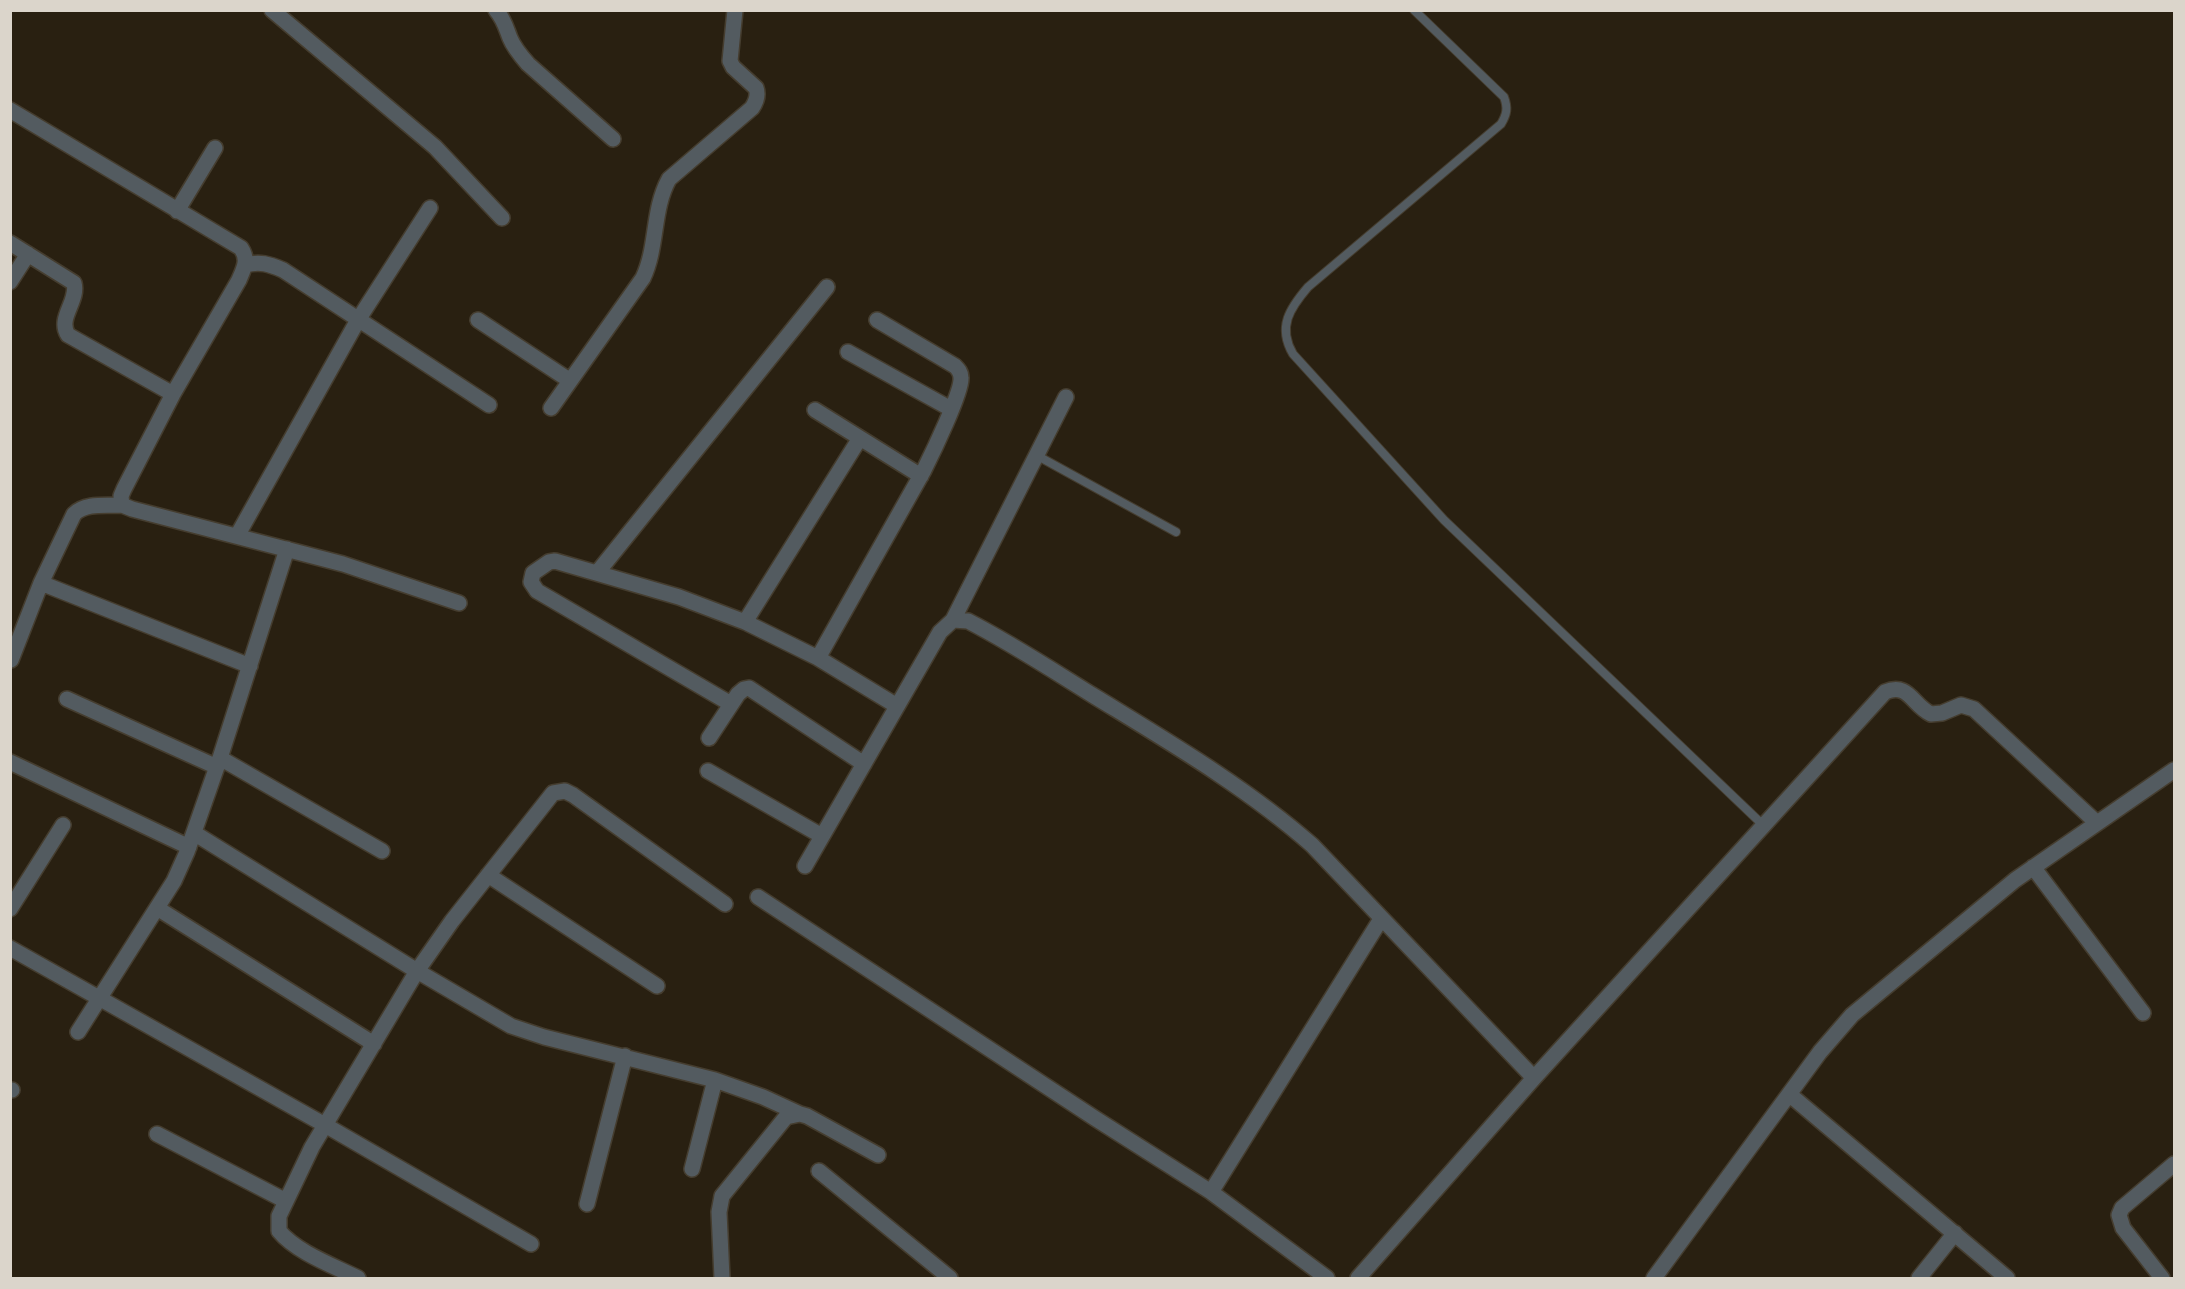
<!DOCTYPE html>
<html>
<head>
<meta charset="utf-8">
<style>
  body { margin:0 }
  #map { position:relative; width:2185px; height:1289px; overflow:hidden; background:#292011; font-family:Poppins,sans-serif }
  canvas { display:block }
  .frame { position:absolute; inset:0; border:12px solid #dbd5cb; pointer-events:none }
</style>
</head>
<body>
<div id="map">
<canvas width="2185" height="1289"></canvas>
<div class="frame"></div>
</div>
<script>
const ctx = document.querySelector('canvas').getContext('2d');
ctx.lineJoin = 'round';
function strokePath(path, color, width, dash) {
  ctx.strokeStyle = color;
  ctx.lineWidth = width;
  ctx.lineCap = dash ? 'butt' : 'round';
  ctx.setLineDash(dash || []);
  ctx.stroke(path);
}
const lane = new Path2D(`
  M1414,10l90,87c4,11 3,17 -3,27l-193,163c-18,21 -31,40 -15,67l151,166 319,305
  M1036,455l140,77`);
const street = new Path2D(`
  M272,10l163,137 67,71
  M496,10c8,9 10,18 14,28 4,10 11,18 18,26l85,75
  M10,110l231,138c8,12 3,20 -2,32l-66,114 -49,95 -3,7 1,9 10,4 211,55 116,39
  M177,211l38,-63
  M10,243l64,40c5,18 -17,35 -6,52l105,59
  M245,265c15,-4 24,-1 38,5l206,135
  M10,282l18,-28
  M478,320l91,60
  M848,352l103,57
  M551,408l92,-130c15,-32 9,-68 26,-99l83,-71c4,-6 7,-12 4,-20l-23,-21 -3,-6 5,-51
  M815,410l106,66
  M237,536l121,-216 72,-112
  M597,573l230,-286
  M41,583l209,83
  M953,620l113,-223
  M745,622l115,-184
  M818,658l106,-188c8,-16 38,-78 37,-92 0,-6 -3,-9 -6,-12l-78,-46
  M11,660l30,-77 33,-69c12,-12 33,-8 48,-9
  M67,699l150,68
  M731,704l-194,-113 -6,-9 2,-9 16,-11 6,-1 124,36 66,25 73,36 79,48
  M709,738l29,-44 6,-5 5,-1 115,76
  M220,758l162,93
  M10,762l179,85
  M708,771l114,65
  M194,833l223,138 94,55 33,11 171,43 48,17 37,17
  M805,866l135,-234 13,-12 15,1c43,22 84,49 126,75 75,46 152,91 218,149l222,233
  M2033,867l110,146
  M488,875l169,111
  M758,897l338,222 115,73 116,86
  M157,908l217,136
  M10,909l53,-84
  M10,948l315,177 206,119
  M78,1032l96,-151 13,-29 33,-94 67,-209
  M10,1090h2
  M1789,1094l218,184
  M157,1134l129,67
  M692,1169l23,-89
  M819,1171l131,107
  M1211,1192l170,-273
  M587,1204l38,-148
  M358,1278c-24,-12 -62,-26 -79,-47v-15l33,-69 105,-176 35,-50 101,-128 12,-2 8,4 152,109
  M722,1278l-3,-66 3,-16 64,-79 14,-3 7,2 71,39
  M1358,1278l176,-200 351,-386c24,-10 27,13 46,22l11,-1 19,-8 13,4 123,114
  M1654,1278l166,-226 32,-37 163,-135 159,-110
  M1919,1278l36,-45
  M2162,1278l-39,-50 -4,-13 3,-7 52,-44`);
strokePath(lane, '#453d2f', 10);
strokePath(street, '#453d2f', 18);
strokePath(lane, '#535b60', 8);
strokePath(street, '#535b60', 15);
</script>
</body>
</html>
